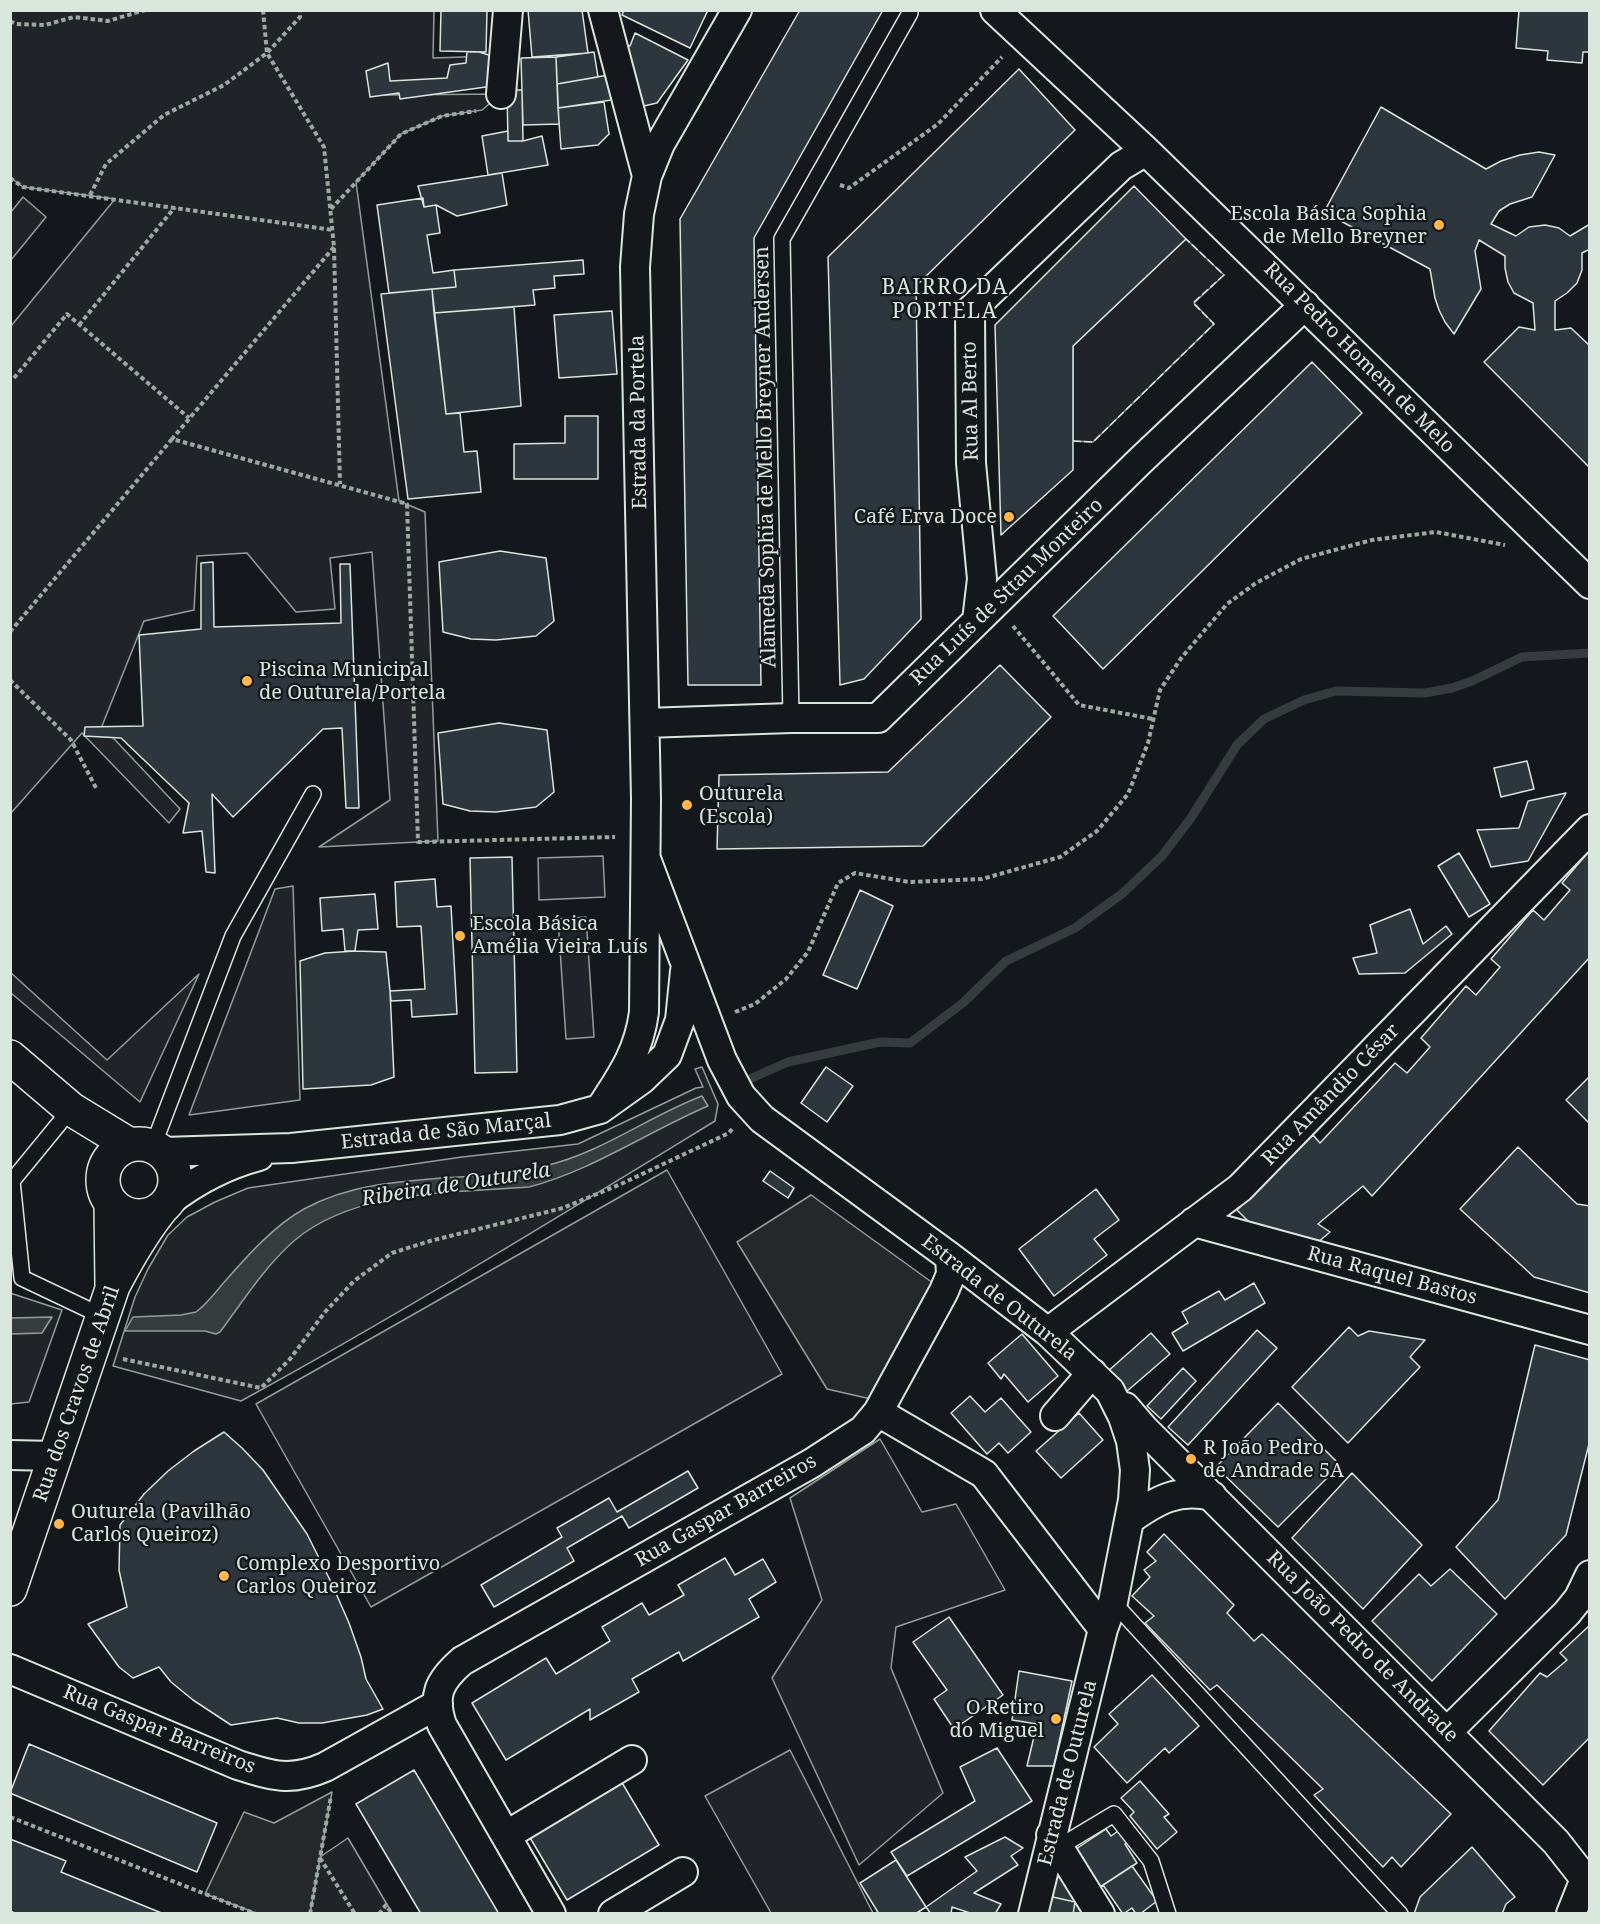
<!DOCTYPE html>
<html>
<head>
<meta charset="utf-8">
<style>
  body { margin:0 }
  #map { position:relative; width:1600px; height:1924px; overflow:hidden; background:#14181c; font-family:"Noto Serif",serif }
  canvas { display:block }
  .frame { position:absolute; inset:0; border:12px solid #d8e6dc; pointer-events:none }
</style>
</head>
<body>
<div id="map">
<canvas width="1600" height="1924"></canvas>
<div class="frame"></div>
</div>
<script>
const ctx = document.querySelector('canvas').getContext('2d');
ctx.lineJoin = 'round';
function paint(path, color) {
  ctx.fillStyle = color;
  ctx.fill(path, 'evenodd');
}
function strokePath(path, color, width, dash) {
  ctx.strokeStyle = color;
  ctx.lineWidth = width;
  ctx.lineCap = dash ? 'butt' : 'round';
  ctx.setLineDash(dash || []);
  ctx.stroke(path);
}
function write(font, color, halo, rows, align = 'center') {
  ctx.font = font + ' "Noto Serif",serif';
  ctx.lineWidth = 4.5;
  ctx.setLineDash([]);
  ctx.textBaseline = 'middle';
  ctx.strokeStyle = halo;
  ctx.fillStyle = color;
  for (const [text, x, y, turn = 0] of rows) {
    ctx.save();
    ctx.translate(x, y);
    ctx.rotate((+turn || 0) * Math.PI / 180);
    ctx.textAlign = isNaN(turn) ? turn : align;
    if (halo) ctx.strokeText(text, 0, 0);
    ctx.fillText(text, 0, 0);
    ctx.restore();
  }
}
const green = new Path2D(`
  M11,11h423l-1,47 59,-2 1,30 -109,9 117,-1 -19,16 -40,6 -41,18 -45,48 43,319 26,11 13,329 -119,6 71,-47 -18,-248 -42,6 5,51 -39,3 -49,-59 -50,3 -3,54 -50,11 -42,105 78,83 -11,14 -87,-90 -71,80v-487l104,-127 -92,-12 -12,-9z
  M23,197l23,20 -35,43v-48z
  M1186,239l38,36 -30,28 20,21 -121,118 -20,-1v-95z
  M603,856l2,41 -66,3 -1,-42z
  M293,886l7,214 -111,15 86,-226z
  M586,917l8,120 -28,2 -8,-120z
  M10,972l97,88 92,-86 -59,128 -129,-109z
  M702,1067l16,37 -3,17c-157,96 -313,192 -474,280l-128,-35 22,-69 13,-28 20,-34 19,-18 28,-15 33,-14 214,-31 116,-13 118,-56 7,-1 -8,-18z
  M667,1170l115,204 -411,233 -115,-203z
  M10,1293l52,17 -33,92 -18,2z
  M880,1439l42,73 34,-8 49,86 -109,37 -5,41 52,125 -84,72 -87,-187 50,-78 -32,-102z
  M790,1750l83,163h-102l-66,-117z
  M348,1838l44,75 -82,1 10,-57z`);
paint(green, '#202428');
strokePath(green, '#939e99', 1.5);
const parking = new Path2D(`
  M811,1195l133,96 -60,111 -57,-13 -90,-147z
  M332,1792l-22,121h-54l-51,-19 39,-82 30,11z`);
paint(parking, '#24282b');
strokePath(parking, '#939e99', 1.5);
const water = new Path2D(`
  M702,1096l6,10c-59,25 -117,65 -179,81 -76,6 -173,2 -234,53 -30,26 -52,61 -75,92l-4,2 -11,-3h-80l8,-14 48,-2 15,-3c12,-9 21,-22 31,-33 22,-25 48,-54 77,-70 74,-40 162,-24 241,-43 56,-13 104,-50 157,-70z
  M52,1317l-10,16 -31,1v-16z`);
paint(water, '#363b3e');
strokePath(water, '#939e99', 1.5);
strokePath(new Path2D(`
  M752,1078l36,-16 92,-20 30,1 54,-41 42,-41 69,-33 48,-35 39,-37 29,-38 46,-73 27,-26 40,-19 32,-9 89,2 27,-5 20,-7 50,-24 68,-4`), '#363b3e', 9);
const building = new Path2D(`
  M441,10h46l-1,42 -46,-1z
  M528,10h54l6,43 -56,4z
  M624,10h84l-18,38 -68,-33z
  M800,10h83l-129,228 7,447h-73l-8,-466z
  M1519,10h71v42h-7l-1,11 -35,-3 1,-9 -32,-3z
  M635,33l53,27 -31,43 -22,5 -15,-63 10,1z
  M467,52h12l13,4 1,30 -93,13 -1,-6 -29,4 -4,-26 22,-8 2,18 57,-3 3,-13 16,-2z
  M594,52l4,25 -41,7 -1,-27z
  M556,57l3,67 -36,1 -2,-67z
  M1019,69l56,61 -159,156 5,333 -57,60 -24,6 -12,-428z
  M614,74l4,25 -60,9 -1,-24z
  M507,90h15l1,51h-15z
  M604,102l5,32 -11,11 -37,4 -3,-41z
  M1381,107l105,62 15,-8 19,-6 19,-3 16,3 -23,42 -22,7 -11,7 -8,13 25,12 13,-9 16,-2 14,3 11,8 20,-12v25l-8,4v17l-5,13 -10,10 -12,8v29l16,-2 19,18v122l-106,-106 35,-35 16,3 -2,-27 -19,-10 -6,-11 -3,-14v-12l-26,-16 -4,11 6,38 -27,45 -9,-12 -6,-12 -4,-12 -5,-29 -106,-57z
  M508,131v10h15l19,-5 6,29 -60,10 -6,-39z
  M502,173l5,32 -50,11 -21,-11 -12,2 -6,-21z
  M1134,186l52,53 -113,107v124l-72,65 -6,-210z
  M423,198l1,9 12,-2 4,28 -13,2 6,38 21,-3 2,17 -67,6 -12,-88z
  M583,260l1,14 -30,2 1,12 -22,2 2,15 -101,8 -2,-24 24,-2 -2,-17z
  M432,289l14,125 14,-1 4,39 13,-1 4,41 -73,7 -27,-205z
  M514,307l7,99 -75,8 -12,-101z
  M612,311l5,63 -58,4 -5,-63z
  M1312,362l50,51 -259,256 -50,-53z
  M565,416h33v63h-84v-35l51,-1z
  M500,551l46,7 8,63 -18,15 -40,4 -25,-1 -28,-7 -4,-70z
  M213,562l1,65 127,-4 -1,-59h10l9,244h-13l-4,-80 -19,1 -90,88 -21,-23 3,79 -9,-1 -4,-41 -19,2 6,-30 -68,-65 -37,-2 1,-9 58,-1 -4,-91 62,-6v-66z
  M1000,665l51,52 -128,129 -206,3 2,-74 169,-3z
  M499,723l48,7 7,62 -18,15 -40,5 -26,-1 -27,-7 -5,-71z
  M1527,761l7,28 -33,8 -7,-29z
  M1566,793l-38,68 -37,6 -14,-37 42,-2 9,-27z
  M1590,850v107l-218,239 -9,-10 -45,38 12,8 -13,11 -63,-16 -17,-17 76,-75 7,8 75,-80 12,10 23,-26 -9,-9 45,-52 10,9 24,-28 -9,-8 42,-49 11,10 26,-30 -8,-7z
  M1459,853l31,51 -21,13 -31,-51z
  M512,857l5,215 -42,1 -5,-215z
  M435,879l2,28 14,-1 6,108 -45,3 -1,-17 -20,1 -1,-10 35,-2 -4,-63 -24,1 -2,-45z
  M860,890l33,16 -36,83 -34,-14z
  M375,894l3,35 -20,1 -3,21h-10l-2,-22 -21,2 -2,-33z
  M1410,909l13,35 23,-18 6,8 -47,39 -46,1 -6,-16 24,-5 -7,-28z
  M355,951l31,1 4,39 4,86 -23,8 -68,4 -3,-128 25,-8z
  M826,1067l27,19 -26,36 -26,-19z
  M1590,1076v48l-24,-24z
  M1518,1147l59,57 13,2v87l-56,-16 -74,-68z
  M770,1171l24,17 -6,10 -25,-17z
  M1096,1189l23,31 -25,19 13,16 -53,41 -35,-47z
  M1254,1283l11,20 -82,48 -11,-18 16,-10 -6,-11 37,-21 6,9z
  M1349,1327l9,9 11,-5 56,9 -15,17 10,10 -72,76 -56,-56z
  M1257,1330l20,18 -89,97 -20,-18z
  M1151,1333l19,21 -44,38 -19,-20z
  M1022,1334l36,42 -30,26 -24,-28 -3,5 -13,-16z
  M1535,1345l55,15v80l-24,95 -61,64 -49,-52 42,-47z
  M1183,1368l13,13 -35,38 -14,-13z
  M970,1396l15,16 16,-14 30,34 -23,21 -9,-10 -12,11 -36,-41z
  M1278,1403l62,62 -62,62 -62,-60z
  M1079,1413l24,27 -42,38 -25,-27z
  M224,1432l18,16 21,22 44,64 24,48 18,41 12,34 5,22 17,30 -16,6 -45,8h-23l-22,-5 -46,7 -38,-25 -22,-18 -12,-15 -26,11 -14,-11 -31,-43 39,-17 -8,-37 1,-45 24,-31 24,-23 26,-20z
  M688,1471l10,17 -69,40 -7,-12 -55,32 7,13 -80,46 -13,-22 81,-48 -5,-9 52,-30 8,14z
  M1352,1473l70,72 -59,64 -71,-71z
  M1164,1534l70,71 -7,8 27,28 8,-7 189,180 -50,53 -9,-10 -9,10 -69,-72 9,-6 -106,-104 -7,5 -65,-67 9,-7 -22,-20 18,-19 -6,-7 12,-9 -9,-9z
  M725,1558l10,17 28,-16 13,23 -27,17 10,18 -76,44 -4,-9 -47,27 7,13 -49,28v-11l-84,51 -34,-57 74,-45 10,16 54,-33 -8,-14 40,-24 7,12 35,-20 -6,-10z
  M1450,1569l47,45 -65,67 -60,-60 47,-47 12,12z
  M949,1617l54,78 -49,34 -20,-30 13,-9 -34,-48z
  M1590,1625v112l-47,48 -54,-54 51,-58 7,4 20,-17 -7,-7z
  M1019,1671l53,10 -18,85h-27l10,-42 -25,-4z
  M1152,1675l47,51 -30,27 -4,-5 -38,35 -33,-36 24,-23 -9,-10z
  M29,1744l188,79 -20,49 -187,-79z
  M997,1748l35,53 -125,75 -16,-24 84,-51 -15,-34z
  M414,1770l85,144h-78l-65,-110z
  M621,1781l38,64 -92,55 -38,-64z
  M1140,1781l29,33 -5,3 13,15 -20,17 -27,-33 4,-4 -13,-14z
  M1106,1829l5,7 10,-7 8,12 -4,3 12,19 -40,26 -24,-38z
  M1005,1837l18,11 -12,8 7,9 -44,28 27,11 -6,10h-22l-21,-7 -1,7h-20l-5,-7 51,-36 -12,-14z
  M10,1839l56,22 -5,11 103,42h-147l-7,-3z
  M1472,1847l43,50 -9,7 -4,10h-88l6,-17z
  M1052,1855l37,59h-16l2,-12 -31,-7z
  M896,1860l30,47 -11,7h-36l-19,-31z
  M1132,1866l25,35 -17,13h-4l-4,-6 -9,6 -20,-29z
  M1044,1895l31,7 -2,12h-33z`);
paint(building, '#2c363c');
strokePath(building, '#d8e6dc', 1.5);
const service = new Path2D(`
  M791,718l-9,-479 128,-226
  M71,1109l-59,72 10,97 80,38
  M153,1146l80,-210 80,-142
  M1113,1602l287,312
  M1059,1847l55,-33 37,47 17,53`);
const minor = new Path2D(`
  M603,10l44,166
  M995,10l151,141 444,433
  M501,94l7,-84
  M977,621l5,-42 -11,-116 -1,-152 151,-145 25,-15
  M645,723l146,-5h87l263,-258 164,-155
  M646,859l76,201 19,36 21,23 188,138 98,75 62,59 13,26 8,24 4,29 -2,30 -20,102 -10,27 -70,285
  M600,1109c21,-32 39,-57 44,-97l2,-213 -11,-532 4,-53 8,-38 13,-32 77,-134
  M163,1152l128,-4 269,-28 40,-11 42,-30 25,-24 13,-35 5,-49
  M168,1202c27,-21 57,-37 91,-46
  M1194,1222l396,108
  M1048,1332l192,-144 350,-359
  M1125,1407l19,22 412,413 29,37 -14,35
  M878,1412l106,62 119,155
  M1055,1416l37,-43
  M10,1455l45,1
  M1129,1520c28,-20 49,-32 83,-24
  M10,1669l228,96c34,11 53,17 87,2l113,-63
  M1447,1732l120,-119 12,-15 11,-23
  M507,1835l125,-75
  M1051,1835l49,79
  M551,1914l-109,-189c-10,-30 -3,-44 20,-64l350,-198 51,-33 15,-18 66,-121 7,-17 -1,-17
  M613,1914l70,-42`);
const tertiary = new Path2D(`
  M10,1057l61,52 59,36
  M103 1180a36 36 0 1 1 72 0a36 36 0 1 1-72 0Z
  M111,1203l1,82
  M10,1589l103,-303c14,-27 29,-53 48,-77`);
strokePath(service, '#d8e6dc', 18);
strokePath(minor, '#d8e6dc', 32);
strokePath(tertiary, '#d8e6dc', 36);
strokePath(new Path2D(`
  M263,10l4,43 57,94 10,100 6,237
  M10,21l6,3 29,1 29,-8 34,4 37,-11
  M10,178l13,9 310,43
  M840,185l9,3 89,-64 64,-67
  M90,195l16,-31 58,-49 60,-30 43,-32 33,-36v-7
  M331,209l70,-75 41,-18 34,-5
  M334,247l-162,192 235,65 11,338 197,-5
  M79,325l96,-118
  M14,378l53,-64 122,104
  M1013,626l66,79 74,14
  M10,632l162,-193
  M10,680l61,60 25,48
  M735,1012l20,-8 31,-25 22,-27 30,-69 17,-10 54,9 73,-3 78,-22 37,-26 31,-37 20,-51 12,-53 22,-33 45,-53 29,-21 45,-24 71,-19 64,-8 69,13
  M123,1359l138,29 29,-29 35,-47 29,-31 38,-28 38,-12 133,-33 58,-24 108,-51 3,-4
  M10,1817l246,97
  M320,1858l35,56
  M310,1914l21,-118
  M379,1914l7,-9 6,9`), '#9da8a2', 4, [4.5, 3]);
strokePath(service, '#14181c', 15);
strokePath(minor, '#14181c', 28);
strokePath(tertiary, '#14181c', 33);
strokePath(new Path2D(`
  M1073,441l20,1 121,-118 -21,-21 31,-28 -38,-36`), '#d8e6dc', 1.5, [8, 3]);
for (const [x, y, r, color] of [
  [1439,225,6,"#ffb74d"],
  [1009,517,6,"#ffb74d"],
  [247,681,6,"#ffb74d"],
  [687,805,6,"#ffb74d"],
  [460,936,6,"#ffb74d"],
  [1191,1459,6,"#ffb74d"],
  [59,1524,6,"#ffb74d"],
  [224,1576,6,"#ffb74d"],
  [1056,1719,6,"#ffb74d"]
]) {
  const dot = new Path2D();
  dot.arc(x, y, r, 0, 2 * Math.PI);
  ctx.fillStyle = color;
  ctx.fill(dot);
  strokePath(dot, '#14181c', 2);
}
write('20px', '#d8e6dc', '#14181c', [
  ["Escola Básica Sophia",1427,214,"right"],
  ["de Mello Breyner",1427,237,"right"],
  ["Café Erva Doce",997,517,"right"],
  ["Piscina Municipal",259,670],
  ["de Outurela/Portela",259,693],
  ["Outurela",699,794],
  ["(Escola)",699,817],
  ["Escola Básica",472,924],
  ["Amélia Vieira Luís",472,947],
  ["R João Pedro",1203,1448],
  ["de Andrade 5A",1203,1471],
  ["Outurela (Pavilhão",71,1512],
  ["Carlos Queiroz)",71,1535],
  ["Complexo Desportivo",236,1564],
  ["Carlos Queiroz",236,1587],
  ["O Retiro",1044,1708,"right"],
  ["do Miguel",1044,1731,"right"]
], 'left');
write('20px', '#d8e6dc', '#14181c', [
  ["Rua Pedro Homem de Melo",1359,358,45],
  ["Rua Al Berto",971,401,-91],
  ["Estrada da Portela",639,422,-91],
  ["Alameda Sophia de Mello Breyner Andersen",766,457,-91],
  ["Rua Luís de Sttau Monteiro",1007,592,-44],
  ["Rua Amândio César",1331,1095,-46],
  ["Estrada de São Marçal",446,1132,-6],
  ["Rua Raquel Bastos",1392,1276,15],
  ["Estrada de Outurela",999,1298,38],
  ["Rua dos Cravos de Abril",77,1394,-71],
  ["Rua Gaspar Barreiros",726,1511,-30],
  ["Rua João Pedro de Andrade",1362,1647,45],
  ["Rua Gaspar Barreiros",159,1730,22],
  ["Estrada de Outurela",1068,1773,-76]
]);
ctx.letterSpacing = '1.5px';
write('21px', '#d8e6dc', '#14181c', [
  ["BAIRRO DA",945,288],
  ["PORTELA",945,312]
]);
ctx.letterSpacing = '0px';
write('italic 21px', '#d8e6dc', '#14181c', [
  ["Ribeira de Outurela",456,1185,-9]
]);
</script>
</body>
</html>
